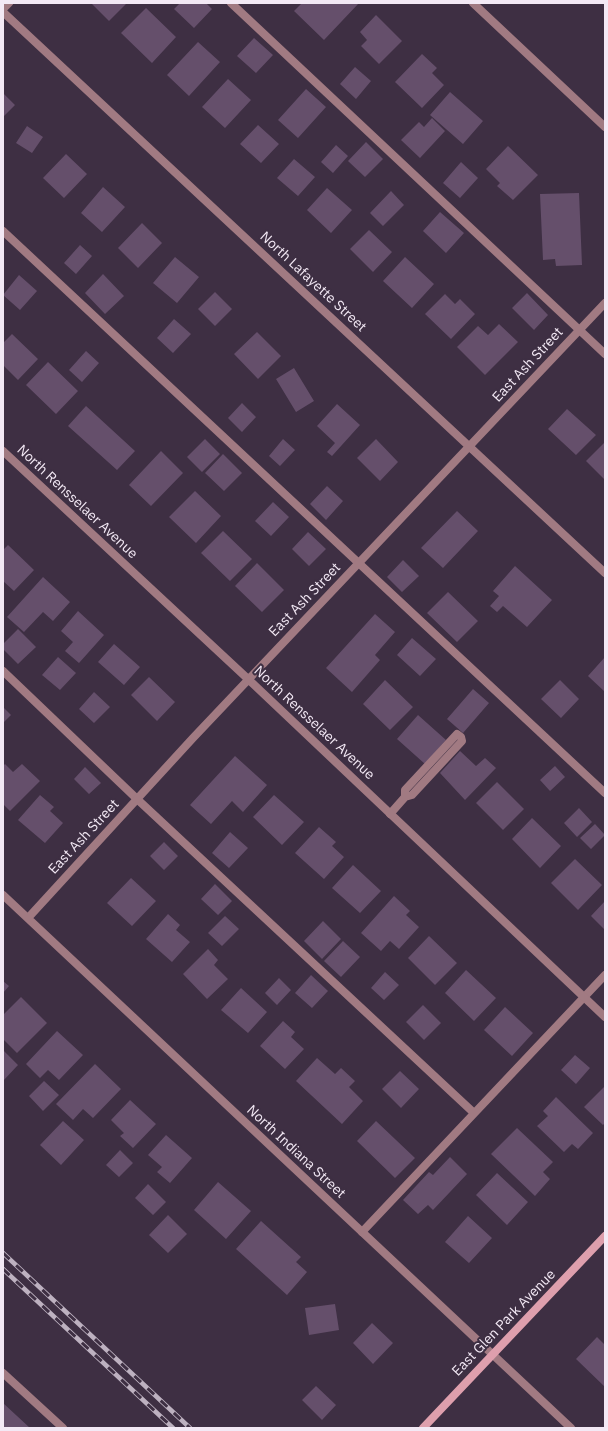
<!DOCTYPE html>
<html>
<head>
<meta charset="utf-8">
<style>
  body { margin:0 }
  #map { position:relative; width:608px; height:1431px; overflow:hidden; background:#3e2f43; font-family:"IBM Plex Sans",sans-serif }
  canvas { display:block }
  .frame { position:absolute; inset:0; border:4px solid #f3e9f5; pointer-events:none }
</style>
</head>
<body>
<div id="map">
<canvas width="608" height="1431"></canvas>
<div class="frame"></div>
</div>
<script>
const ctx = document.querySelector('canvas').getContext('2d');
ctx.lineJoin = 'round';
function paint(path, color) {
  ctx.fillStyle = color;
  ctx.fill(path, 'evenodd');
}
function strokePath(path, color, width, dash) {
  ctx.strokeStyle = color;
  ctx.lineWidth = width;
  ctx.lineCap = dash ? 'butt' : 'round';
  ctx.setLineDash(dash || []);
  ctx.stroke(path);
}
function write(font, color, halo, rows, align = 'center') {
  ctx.font = font + ' "IBM Plex Sans",sans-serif';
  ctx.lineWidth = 4;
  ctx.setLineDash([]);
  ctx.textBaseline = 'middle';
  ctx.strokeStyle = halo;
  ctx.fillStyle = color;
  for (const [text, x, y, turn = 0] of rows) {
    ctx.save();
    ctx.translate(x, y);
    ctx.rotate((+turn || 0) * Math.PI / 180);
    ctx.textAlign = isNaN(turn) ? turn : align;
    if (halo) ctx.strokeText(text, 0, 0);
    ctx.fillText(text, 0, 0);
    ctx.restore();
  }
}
paint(new Path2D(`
  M91,3h36l-18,18z
  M180,3h26l6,6 -18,19 -20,-19z
  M302,3h57l-35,37 -30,-29z
  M146,8l30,29 -24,26 -31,-30z
  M376,15l26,26 -23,23 -18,-18 6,-6 -7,-8z
  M254,38l19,17 -17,18 -19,-17z
  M198,42l22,20 -31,34 -22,-21z
  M422,54l15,14 -5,5 12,12 -22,23 -27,-26z
  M355,67l16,14 -15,18 -16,-15z
  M228,79l23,21 -26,28 -23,-21z
  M306,89l20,18 -28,31 -20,-18z
  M450,92l33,29 -20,23 -33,-29z
  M3,93l12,12 -12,12z
  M432,118l13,13 -25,27 -19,-18 18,-18 5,5z
  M258,125l21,19 -18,19 -21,-19z
  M27,126l16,11 -11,16 -16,-10z
  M366,142l17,17 -18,18 -17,-16z
  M336,145l12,11 -15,17 -12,-11z
  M508,146l30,29 -25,25 -16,-14 3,-3 -14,-14z
  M66,154l21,20 -23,24 -21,-20z
  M294,159l21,18 -17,19 -21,-18z
  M461,162l17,16 -18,20 -17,-15z
  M103,187l22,20 -23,25 -21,-19z
  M327,188l25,22 -21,23 -24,-23z
  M391,191l13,14 -21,21 -13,-13z
  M579,193l3,72 -26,1 -1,-7 -12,1 -3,-66z
  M440,212l24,21 -18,20 -23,-22z
  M142,223l20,20 -24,25 -20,-20z
  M369,230l23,22 -19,20 -23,-23z
  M80,245l12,11 -16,18 -12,-11z
  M175,257l24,20 -22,26 -24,-20z
  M405,257l29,27 -22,24 -29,-27z
  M103,274l21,22 -19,18 -20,-21z
  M19,275l18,16 -17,19 -17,-15z
  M215,292l17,17 -17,17 -17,-17z
  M527,293l21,22 -14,15 -22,-22z
  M445,294l10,10 5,-5 15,15 -24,25 -26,-25z
  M174,319l17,15 -18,19 -16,-15z
  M499,324l19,18 -33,33 -28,-28 21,-21 10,9z
  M257,332l24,24 -23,23 -24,-25z
  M12,334l26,25 -20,21 -15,-15v-22z
  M86,351l13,12 -17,19 -13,-12z
  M48,362l30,29 -22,23 -30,-29z
  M294,368l20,33 -18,11 -20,-33z
  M242,403l14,14 -14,15 -14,-14z
  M337,404l23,21 -28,31 -5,-4 8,-9 -18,-17z
  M86,406l49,45 -18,19 -49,-44z
  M567,409l29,26 -20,20 -28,-26z
  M205,439l15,15 -18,18 -15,-15z
  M283,439l12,11 -15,16 -11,-10z
  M376,439l22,23 -18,19 -23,-23z
  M605,442v38l-19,-19z
  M161,451l22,22 -32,33 -22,-21z
  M223,454l19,19 -18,18 -19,-18z
  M327,486l16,15 -17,19 -16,-16z
  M195,491l26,25 -25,27 -27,-26z
  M273,502l16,15 -18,19 -16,-15z
  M457,511l21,20 -35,37 -22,-20z
  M223,531l29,28 -22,22 -29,-28z
  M308,532l18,17 -17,17 -17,-17z
  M8,545l26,25 -20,21 -11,-10v-31z
  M403,560l16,16 -17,16 -15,-15z
  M257,563l27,27 -22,22 -27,-26z
  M515,566l37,34 -25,27 -24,-21 -6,6 -7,-6 9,-10 -6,-5z
  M43,577l27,25 -17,19 -10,-9 -19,20 -17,-15z
  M448,592l30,29 -21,21 -30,-29z
  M78,611l26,24 -25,28 -14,-12 8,-9 -12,-11z
  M375,614l20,18 -20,23 5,5 -28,32 -26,-24z
  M18,629l18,18 -18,17 -15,-15v-5z
  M412,638l24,21 -16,17 -23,-21z
  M114,644l26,23 -16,18 -26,-23z
  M58,657l18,16 -16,17 -18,-15z
  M605,657v35l-17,-16z
  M149,677l26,25 -18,19 -26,-26z
  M385,680l28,27 -23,23 -27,-26z
  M560,680l19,19 -18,19 -20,-19z
  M473,689l16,14 -26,30 -16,-14z
  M94,692l16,15 -16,16 -15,-14z
  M3,707l8,8 -8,8z
  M418,715l28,25 -21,24 -28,-25z
  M460,751l16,15 9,-8 11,10 -31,32 -25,-27z
  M235,756l32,29 -24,27 -11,-11 -21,23 -21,-19z
  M5,764l8,8 9,-8 18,17 -30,30 -7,-7v-38z
  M555,766l10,11 -15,14 -10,-11z
  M85,767l16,16 -12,11 -15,-15z
  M497,782l27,27 -21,21 -27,-27z
  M40,795l14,12 -4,4 13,12 -18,20 -27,-23z
  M274,795l30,27 -22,23 -29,-28z
  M579,808l13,14 -15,15 -13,-14z
  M532,818l29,28 -21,22 -28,-29z
  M595,824l10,11 -14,14 -11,-11z
  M319,827l17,15 -4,4 12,11 -20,22 -29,-26z
  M230,832l18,16 -19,20 -17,-15z
  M164,842l14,14 -14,14 -14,-14z
  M575,859l27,26 -24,25 -27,-27z
  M353,865l28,26 -21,22 -28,-25z
  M131,878l25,23 -24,25 -25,-23z
  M215,884l17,17 -14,14 -17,-16z
  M394,896l16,15 -4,4 13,12 -20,22 -9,-8 -9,10 -20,-18z
  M605,901v29l-14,-14z
  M168,914l12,11 -4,5 14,12 -18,20 -26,-23z
  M225,916l14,13 -17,17 -14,-13z
  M323,921l18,18 -19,20 -18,-18z
  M429,936l28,27 -22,22 -27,-27z
  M343,941l17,16 -19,20 -17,-16z
  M208,949l10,11 -4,5 14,14 -21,20 -24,-25z
  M466,970l30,28 -22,23 -29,-28z
  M385,972l14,13 -15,15 -13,-12z
  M311,975l17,16 -16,17 -17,-15z
  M279,978l12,12 -14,15 -12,-12z
  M3,981l6,5 -6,7z
  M241,988l26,24 -19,21 -27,-23z
  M21,997l26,26 -30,30 -14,-14v-24z
  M423,1005l18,18 -17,17 -18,-18z
  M505,1007l28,26 -21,23 -28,-26z
  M283,1021l12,11 -4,5 13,12 -19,20 -25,-23z
  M57,1031l26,24 -24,25 -11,-10 -8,8 -14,-14z
  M4,1051l14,14 -15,16v-29z
  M575,1055l15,13 -14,16 -15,-14z
  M317,1058l18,16 6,-6 14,13 -6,6 14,14 -21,23 -46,-43z
  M95,1064l26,25 -28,29 -10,-9 -10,11 -17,-16z
  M400,1071l19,18 -18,19 -19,-19z
  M44,1081l15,14 -16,16 -14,-15z
  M605,1086v37l-2,2 -19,-18z
  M556,1097l37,36 -15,16 -6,-5 -8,8 -27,-26 11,-10 -5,-5z
  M130,1100l26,24 -23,24 -13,-12 4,-3 -13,-13z
  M63,1121l21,19 -23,25 -21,-20z
  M376,1121l39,37 -20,20 -38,-37z
  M517,1128l36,34 -10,10 7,7 -15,17 -44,-42z
  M166,1135l26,23 -22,25 -13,-11 5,-5 -14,-12z
  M120,1150l13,13 -14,14 -13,-12z
  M450,1157l17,17 -34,36 -5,-5 -10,9 -15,-14 26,-28 4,3z
  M497,1173l31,29 -21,23 -31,-30z
  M218,1182l33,29 -25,28 -32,-29z
  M148,1184l18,18 -13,13 -18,-17z
  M168,1215l19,19 -19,19 -19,-18z
  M468,1216l24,22 -23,25 -24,-21z
  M261,1221l40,36 -5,5 11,10 -20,23 -51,-46z
  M335,1304l4,26 -30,5 -4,-27z
  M372,1323l21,20 -20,21 -20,-21z
  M597,1337l8,8v42l-29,-28z
  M316,1386l20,19 -14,15 -20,-20z
  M3,1403l27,25h-27z`), '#654f6b');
strokePath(new Path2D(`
  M231,3l374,351
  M3,231l602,562
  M3,671l134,128 337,314
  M390,814l15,-17 7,-2 50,-54 -1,-4 -4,-3 -52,56v7
  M362,1232l243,-257
  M3,1373l60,55`), '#a17a82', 8);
strokePath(new Path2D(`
  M3,9l6,-6
  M3,12l602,561
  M3,451l245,228 357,338
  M3,895l568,533
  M28,918l165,-180 412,-435`), '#a17a82', 8);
strokePath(new Path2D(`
  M473,3l132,124`), '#a17a82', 8);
strokePath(new Path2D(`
  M423,1428l182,-192`), '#de9fad', 8);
const rail = new Path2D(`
  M3,1253l187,175
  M3,1269l170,159`);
strokePath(rail, '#bdb1c0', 4.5);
strokePath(rail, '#3e2f43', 3, [9]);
write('14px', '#f3e9f5', '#3e2f43', [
  ["North Lafayette Street",313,282,43],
  ["East Ash Street",528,365,-47],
  ["North Rensselaer Avenue",77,502,43],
  ["East Ash Street",305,600,-46],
  ["North Rensselaer Avenue",314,723,43],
  ["East Ash Street",84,837,-47],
  ["North Indiana Street",296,1152,43],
  ["East Glen Park Avenue",504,1323,-46]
]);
</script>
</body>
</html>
